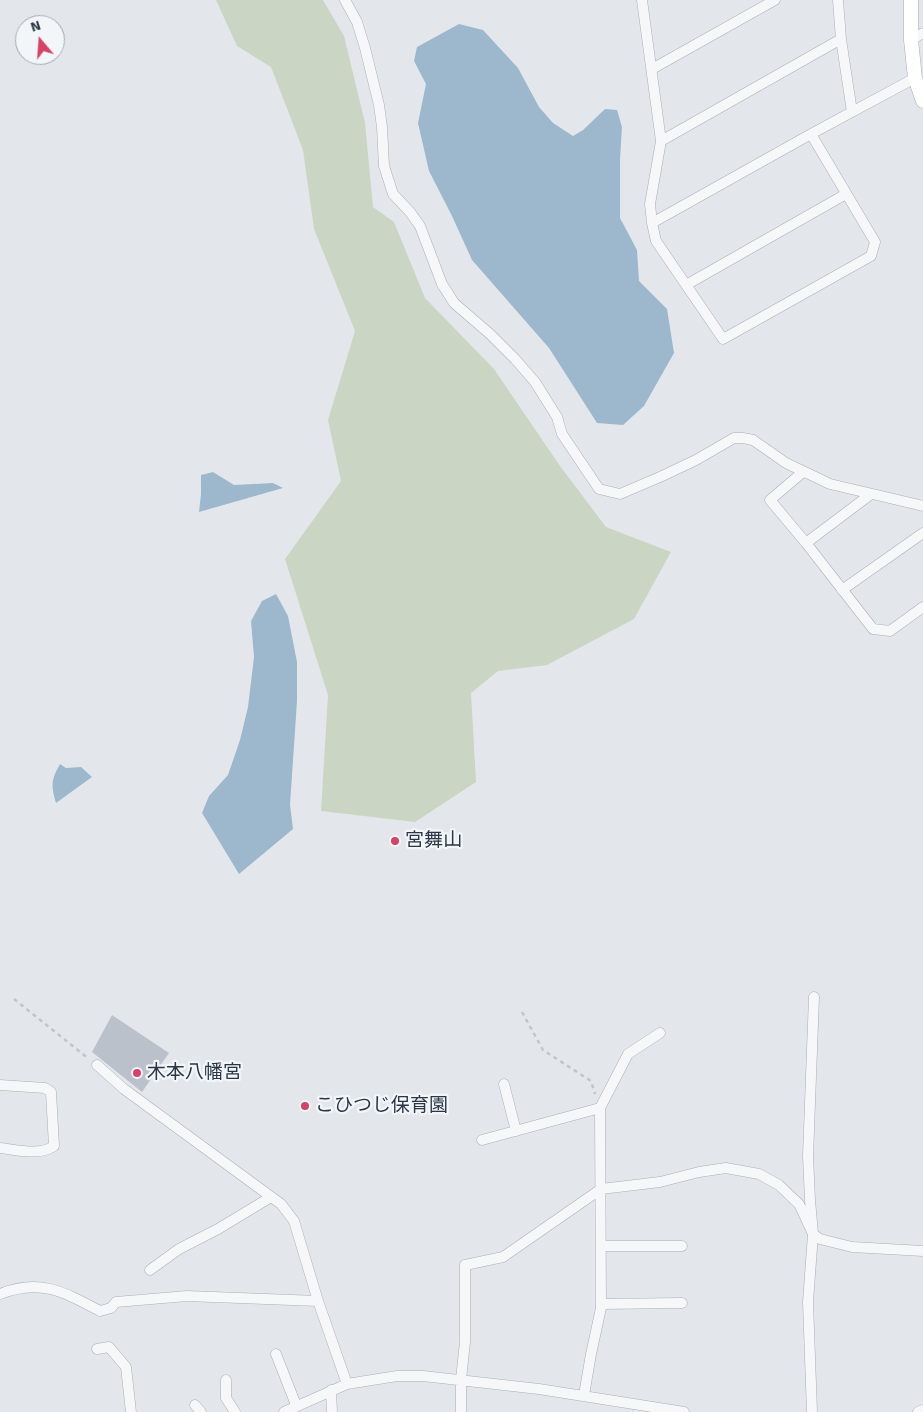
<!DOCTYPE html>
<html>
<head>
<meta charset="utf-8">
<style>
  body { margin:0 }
  #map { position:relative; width:923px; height:1412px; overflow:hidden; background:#e3e7ec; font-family:Signika,sans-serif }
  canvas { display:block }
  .north { position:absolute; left:15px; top:15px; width:50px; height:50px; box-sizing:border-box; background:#f3f6f9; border:1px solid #a3a9b1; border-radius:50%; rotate:342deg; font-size:14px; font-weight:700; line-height:20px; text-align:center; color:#2a3645 }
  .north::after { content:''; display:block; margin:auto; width:18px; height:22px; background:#d54467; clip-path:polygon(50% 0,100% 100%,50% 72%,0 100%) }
</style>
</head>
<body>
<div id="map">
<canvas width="923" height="1412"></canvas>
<div class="north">N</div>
</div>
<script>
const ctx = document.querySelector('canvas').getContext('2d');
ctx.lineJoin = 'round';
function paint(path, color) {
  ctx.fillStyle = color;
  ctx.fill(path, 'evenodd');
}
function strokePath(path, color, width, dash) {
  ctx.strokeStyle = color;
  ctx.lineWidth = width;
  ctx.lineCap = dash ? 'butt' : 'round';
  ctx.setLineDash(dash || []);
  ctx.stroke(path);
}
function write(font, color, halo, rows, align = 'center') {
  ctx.font = font + ' Signika,"Noto Sans JP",sans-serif';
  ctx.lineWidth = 4.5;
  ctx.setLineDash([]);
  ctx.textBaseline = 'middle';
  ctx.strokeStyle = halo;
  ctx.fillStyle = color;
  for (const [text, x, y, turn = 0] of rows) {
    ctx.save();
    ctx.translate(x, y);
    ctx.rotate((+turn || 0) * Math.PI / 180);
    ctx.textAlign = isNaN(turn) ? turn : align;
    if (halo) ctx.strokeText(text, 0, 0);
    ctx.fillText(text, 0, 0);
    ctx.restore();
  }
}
paint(new Path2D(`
  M216,0h107l21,36 21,87 8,84 21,15 31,76 69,71 66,97 46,61 65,25 -37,67 -87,46 -49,6 -27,22 5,89 -61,40 -94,-11 7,-116 -43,-136 56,-78 -13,-61 27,-89 -41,-102 -11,-79 -32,-83 -34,-21z`), '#cad6c3');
paint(new Path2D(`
  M459,24l24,6 35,38 21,39 14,16 20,13 10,-6 22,-21 12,1 5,17 -2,33v58l17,32 2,31 28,28 7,44 -30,53 -21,19 -26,-2 -48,-75 -77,-88 -20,-44 -23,-45 -11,-48 8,-39 -12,-23 3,-14z
  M213,472l21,13 39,-2 10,5 -84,24 2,-18v-19z
  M276,594l12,22 9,46v39l-7,104 3,24 -54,45 -37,-61 7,-17 19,-21 12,-35 8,-33 6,-50 -3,-36 11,-20z
  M60,764l6,4 15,-1 11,10 -36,26c-5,-18 -5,-23 4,-39z`), '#9db8cd');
paint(new Path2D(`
  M112,1015l57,38 -27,39 -50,-40z`), '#bac1ca');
const street = new Path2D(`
  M345,0l12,22 8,26 14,57 3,22 2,39 9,28 17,18 10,14 22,58 12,19 36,31 25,25 20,23 22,35 5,17 37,55 21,5 40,-17 36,-17 38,-22h9l10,2 33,23 44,21 93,22
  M642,0l19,141 -11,63 2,19 4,18 67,98 148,-83 4,-14 -64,-108
  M838,0l3,39 11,73
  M911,40l12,-7
  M652,69l123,-69
  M661,141l180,-102
  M652,223l159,-89 104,-56
  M686,285l160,-91
  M803,472l-33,28 36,43 67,86 17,2 33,-24
  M806,543l65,-49
  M842,590l81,-57
  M97,1065l27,24 157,115 13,17 24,80 29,83
  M504,1084l12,47
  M0,1085l45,3 6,4 3,54c-15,10 -36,4 -54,2
  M482,1140l118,-32 28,-54 32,-21
  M601,1246h81
  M150,1270l29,-21 39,-20 53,-32
  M0,1294c40,-16 64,-2 100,17l11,-3 5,-6 71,-6 131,5
  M601,1304l81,-1
  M97,1349l12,-2 17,20 5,45
  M276,1354l20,51
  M226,1380v18l9,14
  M331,1390l1,22
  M584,1395l7,-41 10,-46 -1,-200
  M195,1405l6,7
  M284,1412l63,-28 50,-8h26l116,13 145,23
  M461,1412v-33l4,-37v-77l38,-8 98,-68 59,-7 39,-10 27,-4 33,6 20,11 20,19 14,30 7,5 32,8 71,4
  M812,1412l-4,-110 5,-68 -3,-34 -2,-44 6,-159
  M918,1412l5,-2`);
const secondary = new Path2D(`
  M911,0v40l4,38 8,23`);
strokePath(street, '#a8aeb7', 11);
strokePath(secondary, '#a8aeb7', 15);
strokePath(new Path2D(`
  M14,999l75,60
  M522,1012l21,38 48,31 4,13`), '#c1c5ca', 2.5, [4, 4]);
strokePath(street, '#f6f7f9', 10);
strokePath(secondary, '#fff', 14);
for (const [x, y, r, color] of [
  [395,841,5,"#d54467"],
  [137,1073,5,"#d54467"],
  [305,1106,5,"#d54467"]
]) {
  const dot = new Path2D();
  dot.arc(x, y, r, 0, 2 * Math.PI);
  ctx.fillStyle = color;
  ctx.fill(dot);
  strokePath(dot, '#f3f6f9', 2);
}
write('19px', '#2a3645', '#f3f6f9', [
  ["宮舞山",405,841],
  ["木本八幡宮",147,1073],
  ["こひつじ保育園",315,1106]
], 'left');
</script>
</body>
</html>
